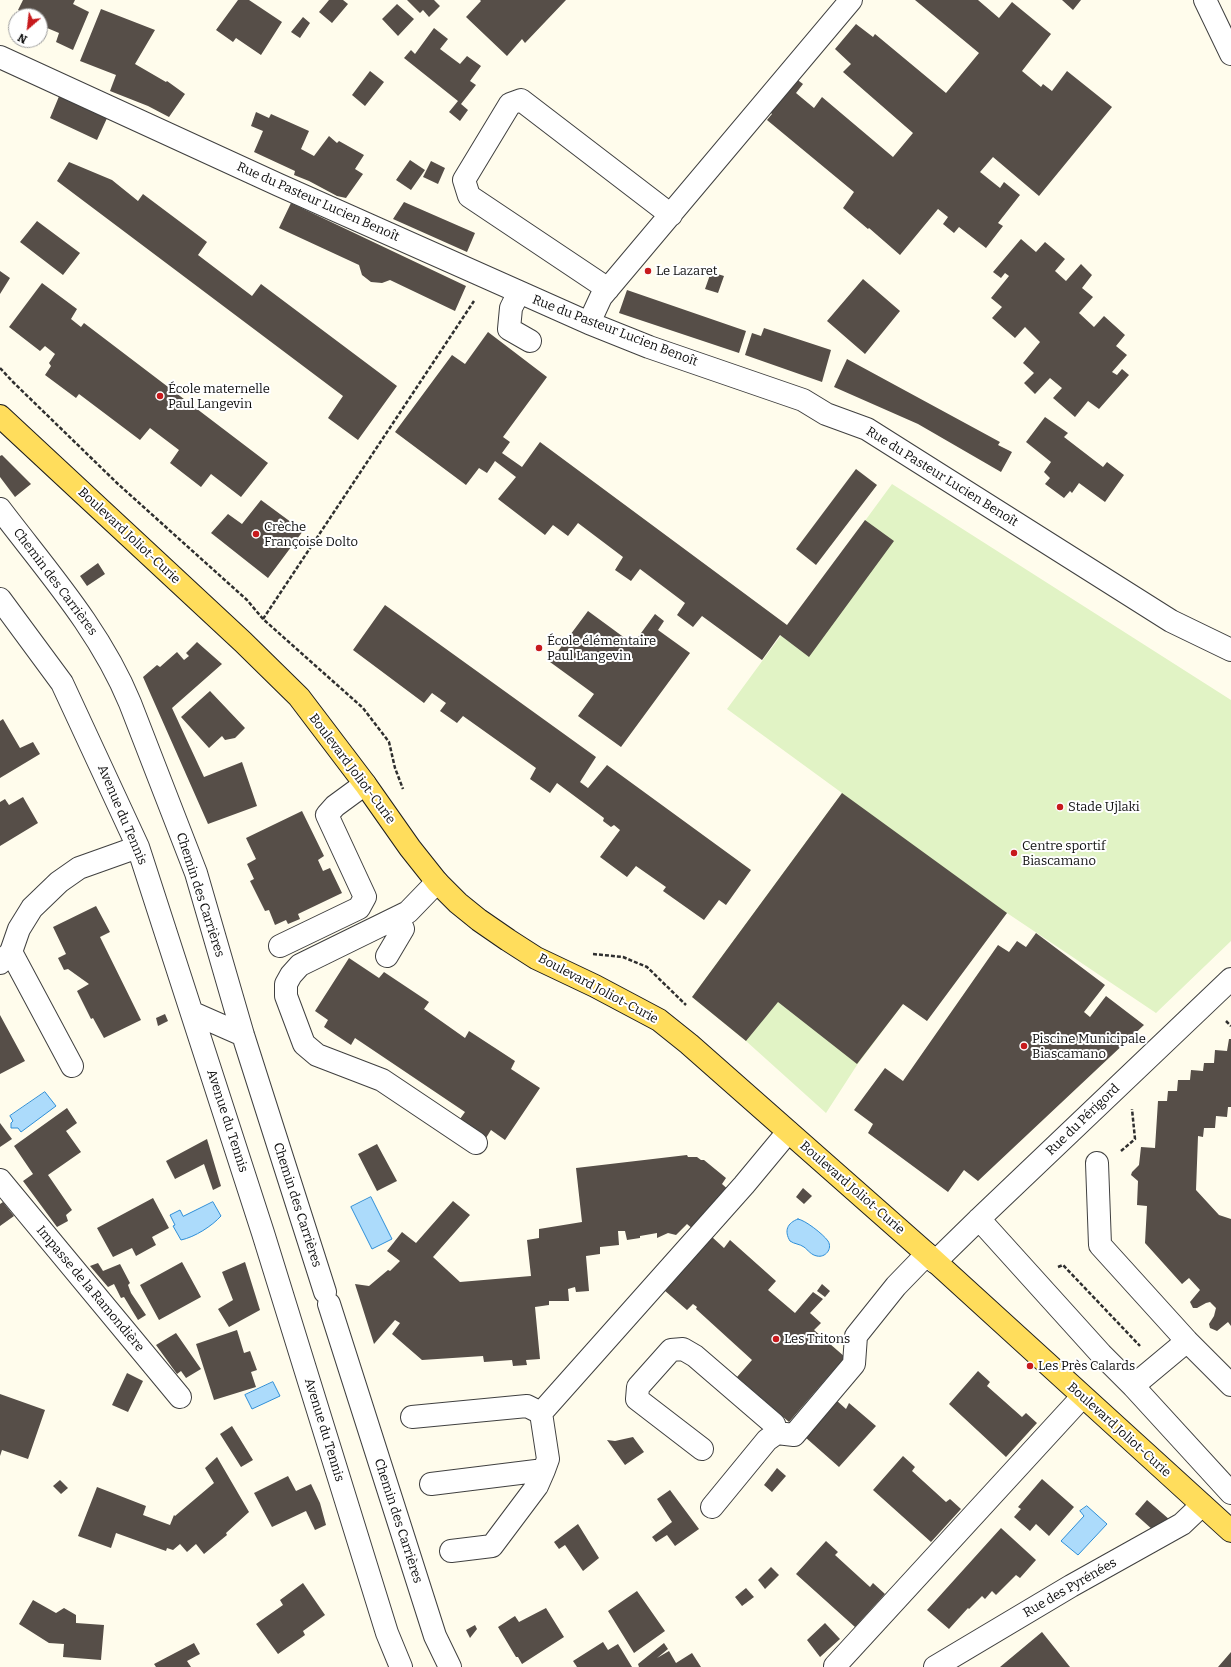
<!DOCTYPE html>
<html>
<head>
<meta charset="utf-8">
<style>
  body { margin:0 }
  #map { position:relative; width:1231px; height:1667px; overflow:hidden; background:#fffcec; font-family:Bitter,serif }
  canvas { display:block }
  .north { position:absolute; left:8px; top:8px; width:40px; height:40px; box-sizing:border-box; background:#fff; border:1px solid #9e9e9e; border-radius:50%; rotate:208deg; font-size:11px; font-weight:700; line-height:16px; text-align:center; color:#0d0d0d }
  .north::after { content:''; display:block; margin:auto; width:14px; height:18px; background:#c71a1d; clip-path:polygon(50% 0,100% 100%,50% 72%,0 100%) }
</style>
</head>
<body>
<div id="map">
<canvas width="1231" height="1667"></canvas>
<div class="north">N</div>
</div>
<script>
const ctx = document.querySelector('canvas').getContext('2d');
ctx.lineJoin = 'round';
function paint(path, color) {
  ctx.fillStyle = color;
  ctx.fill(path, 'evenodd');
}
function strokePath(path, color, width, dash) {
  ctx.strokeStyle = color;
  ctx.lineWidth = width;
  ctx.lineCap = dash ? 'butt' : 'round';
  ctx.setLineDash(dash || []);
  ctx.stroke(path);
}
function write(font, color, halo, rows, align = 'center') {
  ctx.font = font + ' Bitter,serif';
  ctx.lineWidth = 4;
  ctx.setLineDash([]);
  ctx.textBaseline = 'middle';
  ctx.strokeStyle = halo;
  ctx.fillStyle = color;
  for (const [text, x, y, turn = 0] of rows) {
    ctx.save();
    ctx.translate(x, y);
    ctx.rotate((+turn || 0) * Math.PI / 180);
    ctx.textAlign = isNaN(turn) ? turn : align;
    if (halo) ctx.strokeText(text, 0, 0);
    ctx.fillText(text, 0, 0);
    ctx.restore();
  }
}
paint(new Path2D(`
  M892,484l339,216v241l-75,72 -149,-100 -104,91 -46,61 -31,48 -80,-72 -54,-44 150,-204 -115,-84z`), '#e1f3c5');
const water = new Path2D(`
  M45,1092l11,14 -35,26 -3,-4h-7v-5l2,-2 -3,-5z
  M371,1197l21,42 -20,10 -21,-42z
  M213,1202l8,14c-9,10 -26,21 -40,24l-8,-14 2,-1 -5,-10 10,-5 3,6z
  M798,1219c7,1 25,15 30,22 5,8 -3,17 -11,15 -6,-1 -9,-6 -13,-9 -4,-3 -10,-3 -14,-6 -6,-10 -3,-18 8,-22z
  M273,1382l7,14 -28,13 -7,-14z
  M1087,1506l20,18 -29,31 -17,-14 23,-25 -4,-5z`);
paint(water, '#acdbfb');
strokePath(water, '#2e8ed7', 1);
paint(new Path2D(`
  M23,0h52l-2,4 16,8 -16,38 -17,-8 3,-9 -19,-8v-9h-9l-13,-6z
  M238,0h11l33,22 -21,33 -25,-17 -3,4 -17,-12z
  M329,0h14l5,4 -16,19 -13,-11z
  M407,0h27l6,6 -11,11 -6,-7 -3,3z
  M480,0h86l-41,43 -3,-4 -15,17 -41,-39 15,-16z
  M915,0h63l21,18 13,-16 39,32 -29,37 19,16 2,-3 9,7 15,-20 45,36 -73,89 -46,-39 -13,15 20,16 4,-6 16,13 -22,28 5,3 -17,22 -27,-21 -5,6 -11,-9 5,-7 -10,-8 -38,46 -31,-27 -1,1 -25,-21 11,-16 -87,-72 5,-6 -4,-4 27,-32 8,6 -7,9 18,15 8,-11 71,60 20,-24 -70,-61 8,-8 -16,-15 21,-25 17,13 2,-3 71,59 33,-40z
  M1062,0h19l-8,10z
  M397,4l17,15 -16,17 -16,-17z
  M101,9l54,21 -20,34 31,18 1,-1 18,13 -16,23 -21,-11 -38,-15 6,-16 -36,-14z
  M303,17l7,6 -10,15 -9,-6z
  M434,28l14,11 -8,10 20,15 7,-8 14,10 -11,15 6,4 -15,19 7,6 -8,11 -11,-9 9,-11 -54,-43 7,-8 4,4z
  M370,71l14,11 -19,24 -13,-11z
  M60,94l48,22 -11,24 -47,-22z
  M256,112l13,6 2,-4 38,17 -8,18 13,7 15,-20 8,7 2,-2 25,14 -9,14 8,5 -17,24 -9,-2 -28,-15 -15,-6 1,-4 -41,-19 9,-21 -12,-5z
  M410,160l15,10 -14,20 -15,-10z
  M431,161l14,7 -7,16 -15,-7z
  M69,162l43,18 26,21 5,-7 64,48 -9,13 54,41 9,-12 136,102 -39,54 -30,-22 15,-22 -286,-215z
  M404,202l71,31 -8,19 -74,-33z
  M291,203l175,83 -11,25 -65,-31 -8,3 -11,-1 -9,-7 -3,-10 -80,-37z
  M37,221l43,32 -17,22 -43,-33z
  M1021,239l15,13 9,-10 20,17 -10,12 11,10 15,-17 11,11 -10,13 11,9 -14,16 15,14 10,-11 21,19 -9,11 11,9 -15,17 5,3 5,-6 7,6 -30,34 -11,-8 -13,16 -22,-19 9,-10 -12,-10 -15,16 -11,-11 10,-10 -11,-10 17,-21 -15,-15 -10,11 -23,-20 10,-11 -11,-9 18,-22 -4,-3 -4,5 -8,-6z
  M0,271l10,7 -10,16z
  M711,272l13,4 -6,17 -13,-4z
  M863,279l37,32 -35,43 -38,-33z
  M42,283l35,26 -6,10 10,8 3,-4 184,140 -27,34 -30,-23 -10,13 -31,-24 9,-13 -29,-22 -10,12 -61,-46 -3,4 -31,-23 6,-9 -2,-3 6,-9 -10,-8 -5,5 -31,-24z
  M627,290l119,41 -7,22 -120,-40z
  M764,328l67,22 -9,32 -77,-27 7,-22 9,3z
  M488,332l59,45 -44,60 7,5 -8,11 20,14 18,-25 247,183 78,-105 29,21 -85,116 -29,-22 -18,25 -60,-44 -9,11 -16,-12 8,-12 -45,-34 -9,12 -16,-11 8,-13 -45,-34 -10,13 -15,-11 -8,10 -47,-36 18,-22 -21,-16 -8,12 -8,-5 -13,17 -71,-53 57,-77 13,9z
  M847,359l153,83 -2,3 14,7 -11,20 -83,-48 -84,-37z
  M1045,417l23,16 -4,4 39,30 4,-5 17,13 -19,27 -26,-19 -7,10 -2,-2 -6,7 -19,-14 5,-6 -6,-6 7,-10 -25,-20z
  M2,455l29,29 -16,13 -15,-20v-21z
  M856,469l21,16 -61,80 -20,-16z
  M261,500l42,31 -35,47 -57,-45 17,-19 14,10z
  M98,563l7,11 -18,12 -7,-10z
  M385,605l211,152 -16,25 8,6 19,-23 144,105 -25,35 -7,-5 -15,20 -41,-29 3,-4 -30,-21 -9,11 -27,-20 20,-27 -6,-5 -3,2 -8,-6 1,-3 -47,-35 -7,10 -20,-14 6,-11 -73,-52 -6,7 -17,-12 6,-8 -14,-10 -8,10 -71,-53z
  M588,611l45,33 22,-30 9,7 -6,9 32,23 -69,94 -43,-31 16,-22 -44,-32z
  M197,642l25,22 -50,44 32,69 38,-15 15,44 -49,18 -65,-147 14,-12 3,2 17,-15 7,8 5,-4 -3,-3z
  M210,691l35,37 -10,10 -10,2 -3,-4 -13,12 -28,-31z
  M3,719l17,29 13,-6 7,12 -40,24v-57z
  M842,793l165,120 -80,108 -24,-17 -46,60 -79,-62 -32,39 -54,-44z
  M23,797l15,26 -38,23v-44l5,-3 4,6z
  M302,811l22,45 -6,4 5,11 7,-3 12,25 -44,21 2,5 -12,5 -2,-4 -11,5 -6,-15 -4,1 -15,-30 4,-2 -7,-15 9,-5 -10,-21z
  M96,906l14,26 -10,5 41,83 -37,18 -11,-20 -2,1 -14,-28 12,-7 -21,-15 -4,1 -6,-12 8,-4 -13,-27z
  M1036,933l69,52 -21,27 6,5 16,-21 38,29 -166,156 -14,-11 -16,22 -80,-59 5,-9 -19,-14 31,-42 18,13 95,-136 11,7 8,-11 9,6z
  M349,958l30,20 5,-6 45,30 -5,7 41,29 4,-7 46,30 -4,8 29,19 -35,52 -14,-10 -5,8 -26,-19 5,-7 -110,-74 -4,7 -27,-18 4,-7 -13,-9z
  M165,1014l3,7 -10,5 -2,-8z
  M0,1015l25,46 -25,13z
  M1229,1039h2v68h-3l-1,10 -11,-1 -1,12h-11l-1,9 -5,-1 -2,54 23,25 12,4v107l-3,-4 -11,9 -7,-3 -1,-4 5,-8 2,-8 -6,-6 -4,1 -9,5h-4l-3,-6 10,-12 -11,-12 -7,6 -37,-41 2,-37 -10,-1 1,-24 -7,-6 1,-3 7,-7 2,-18 14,1 3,-47h9l1,-10h9l1,-11h12l1,-10 12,1 1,-8h10l1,-13 12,1z
  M67,1108l10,15 -11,8 15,21 -33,23 24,35 -6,5 2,6 -11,6 -34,-46 10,-7 -19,-28z
  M0,1123l12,16 -12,8z
  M207,1139l14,47 -8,4 -9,-26 -29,15 -9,-18z
  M377,1144l20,37 -20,10 -19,-37z
  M687,1155l1,2h9l4,3h3l22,18 -4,6 20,18 -30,35 12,11 6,-8 46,41 -8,9 27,23 18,-21 10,7 -13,14 11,10 -7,7 31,27 -56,65 -52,-45 15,-17 -56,-51 1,-2 -4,-3 -6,6 -23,-20 44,-48 -21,-18 -11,11 -8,-2 -11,5v-5l-17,3v2l-13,2 -2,-9h-7l1,14 -19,2v7l-14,2 3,35 -13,1 -1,-5 -7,2 1,12h-20v4l-14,2 5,52 -14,1 1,5 -14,1 -1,-6 -28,2 -1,-6 -61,4 -30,-26 8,-11 -5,-3 -21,24 -19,-60 14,2 19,-16 2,1 10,-10 -13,-10 15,-19 14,11 37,-42 17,14 -37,42 27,25 71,-6 -4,-36 12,-2v-9l43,-7 -6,-54z
  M803,1188l9,8 -8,8 -8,-7z
  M153,1198l16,30 -17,9 4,8 -20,11 -4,-8 -19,9 -16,-29z
  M3,1202l11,14 -14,10v-22z
  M182,1262l19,35 -42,23 -19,-35z
  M245,1262l15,48 -31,17 -11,-18 15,-9 -11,-28z
  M98,1263l5,8 17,-7 10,19 -2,2 3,8 15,22 -8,5 -14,-23 -3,1 -7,-14 -6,3 -18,-21z
  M822,1284l8,7 -5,6 -8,-6z
  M237,1330l7,23 6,-2 7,19 -6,2 5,15 -42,13 -18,-56z
  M176,1333l25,36 -15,9 -5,-7 -4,3 -21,-29z
  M978,1371l12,11 -3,4 35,31 4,-4 11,10 -31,34 -57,-53z
  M127,1373l16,8 -15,31 -16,-7z
  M0,1394l45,16 -17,49 -26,-9 -2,6z
  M836,1400l10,9 3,-6 27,23 -37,41 -34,-30z
  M232,1426l21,34 -12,7 -21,-33z
  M633,1437l11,15 -19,13 -18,-25 8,1z
  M903,1456l12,11 -3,4 34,31 4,-3 11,10 -30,33 -58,-52z
  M217,1457l32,55 -23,21 1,2 -23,19 -8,-10 -9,8 -7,-8 -7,6 -6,-2 -1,3 -50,-18 -5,15 -33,-12 19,-49 49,19 -3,9 27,10 4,-10 1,1 39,-33 -9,-15z
  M777,1468l9,8 -14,16 -8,-7z
  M288,1476l8,15 15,-7 9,19 6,22 -11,5 -9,-19 -34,16 -18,-34z
  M1042,1479l32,28 -25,29 -13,-12 -6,7 -16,-14 7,-8 -3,-2z
  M60,1480l8,8 -7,6 -8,-8z
  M670,1490l29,39 -24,17 -8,-11 -11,7 -4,-5 20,-15 -15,-23z
  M1147,1500l23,20 -17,10 -18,-16z
  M578,1524l21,34 -16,13 -18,-26 -6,4 -5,-7z
  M1001,1528l35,32 -16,18 -4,-3 -20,20 -4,-4 -7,8 -3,-3 -13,13 -1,-1 -19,21 -22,-19z
  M826,1541l12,11 -3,3 35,32 3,-4 12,11 -30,33 -59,-53z
  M771,1567l8,8 -14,14 -7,-9z
  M303,1583l22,32 -22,16 2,4 -27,19 -22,-30 27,-19 -3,-5z
  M746,1588l8,9 -12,9 -7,-9z
  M637,1591l28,40 -31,22 -26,-42z
  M33,1600l23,13 8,-5 12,7v8l28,2 -3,35 -38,-3 1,-13 -15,-1 -30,-19z
  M546,1608l18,29 -42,27 -4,-7h-2l-18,-30 17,-11 4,6z
  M825,1623l15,16 -20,18 -13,-17z
  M475,1625l2,4 -7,9 -4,-8z
  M1042,1632l28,35h-70z
  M603,1642l5,8 10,-6 14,23h-55l-4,-6z
  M194,1643l6,11 -13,7 4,6h-35l-2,-3z
  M664,1643l4,6 -11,9 12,-7 7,12 16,-10 9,14h-62l-1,-3z
  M1231,1652v15h-13z`), '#564e48');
const minor = new Path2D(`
  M1205,0l26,54
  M0,57l279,128 310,138 60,24 154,53 23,14 41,15 304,192 60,29
  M608,289l-139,-93 -5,-16 46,-76 11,-4 150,115
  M519,292l-8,16 -2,21 21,12
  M589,323l12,-26 250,-297
  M0,509c47,62 100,121 130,194l66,170 47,162 82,257
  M0,599l62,84 76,164 125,386 124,400 14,34
  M437,882l-29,30 -108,53 -9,10 -5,9v12l18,48 13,11 65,25 94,63
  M280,946l79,-38 6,-11 -38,-82 8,-9 30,-22
  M11,952l61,114
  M387,956l16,-27 -5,-12
  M0,963l11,-11 8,-23 13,-21 27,-26 20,-14 59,-21
  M193,1013l50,22
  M1097,1163l3,82 87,96 44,44
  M0,1180l180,217
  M979,1219l122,135 32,32 98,107
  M935,1262l44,-43 252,-240
  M329,1304l106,332 15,31
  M1133,1386l54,-45
  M541,1413l203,-228 44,-53
  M412,1417l115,-11 14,7 7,46 -4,11 -113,14
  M702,1449l-65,-50 1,-12 33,-37 12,-1 12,7 79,68 3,9
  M712,1507l55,-67 10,-7 17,2 60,-71 2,-28 40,-50 31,-32
  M451,1551l41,-5 45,-60 7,-16
  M835,1666l247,-269
  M935,1667l136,-81 111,-62 20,-19`);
const major = new Path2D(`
  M0,416l243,226 56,55 66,87 45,64 27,34 21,21 21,17 29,20 28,18 59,28 64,34 30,24 238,210 304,277`);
strokePath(minor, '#404040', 24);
strokePath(major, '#1e1e1e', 24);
strokePath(new Path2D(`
  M0,368l13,14 105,102 129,116 16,19 100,89 26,34 6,26 8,21
  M263,619l211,-318
  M593,954l30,3 24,10 39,38
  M1226,1021l5,5
  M1121,1151l14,-12 -3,-30
  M1058,1267l5,-2 77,81`), '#2f2f2f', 2.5, [4, 2]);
strokePath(minor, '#fff', 22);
strokePath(major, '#ffdd5c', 22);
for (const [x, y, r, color] of [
  [648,271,4,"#c71a1d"],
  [160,396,4,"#c71a1d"],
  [256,534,4,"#c71a1d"],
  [539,648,4,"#c71a1d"],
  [1060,807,4,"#c71a1d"],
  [1014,853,4,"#c71a1d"],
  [1024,1046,4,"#c71a1d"],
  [776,1339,4,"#c71a1d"],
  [1030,1366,4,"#c71a1d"]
]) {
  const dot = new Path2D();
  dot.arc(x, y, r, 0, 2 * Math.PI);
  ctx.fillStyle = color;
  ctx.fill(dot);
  strokePath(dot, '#fff', 1.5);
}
write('13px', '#0d0d0d', '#fff', [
  ["Rue du Pasteur Lucien Benoît",318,202,24],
  ["Rue du Pasteur Lucien Benoît",615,331,21],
  ["Rue du Pasteur Lucien Benoît",942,477,32],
  ["Boulevard Joliot-Curie",129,536,43],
  ["Chemin des Carrières",55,582,53],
  ["Boulevard Joliot-Curie",352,769,53],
  ["Avenue du Tennis",122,815,67],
  ["Chemin des Carrières",200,895,72],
  ["Boulevard Joliot-Curie",598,989,28],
  ["Rue du Périgord",1083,1120,-44],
  ["Avenue du Tennis",227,1121,72],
  ["Boulevard Joliot-Curie",852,1188,41],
  ["Chemin des Carrières",297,1205,72],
  ["Impasse de la Ramondière",90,1289,50],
  ["Avenue du Tennis",324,1430,73],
  ["Boulevard Joliot-Curie",1119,1430,42],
  ["Chemin des Carrières",398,1521,72],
  ["Rue des Pyrénées",1070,1588,-30]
]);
write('13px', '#0d0d0d', '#fff', [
  ["Le Lazaret",656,271],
  ["École maternelle",168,389],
  ["Paul Langevin",168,404],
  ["Crèche",264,527],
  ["Françoise Dolto",264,542],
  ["École élémentaire",547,641],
  ["Paul Langevin",547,656],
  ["Stade Ujlaki",1068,807],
  ["Centre sportif",1022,846],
  ["Biascamano",1022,861],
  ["Piscine Municipale",1032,1039],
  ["Biascamano",1032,1054],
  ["Les Tritons",784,1339],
  ["Les Près Calards",1038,1366]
], 'left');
</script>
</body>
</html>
